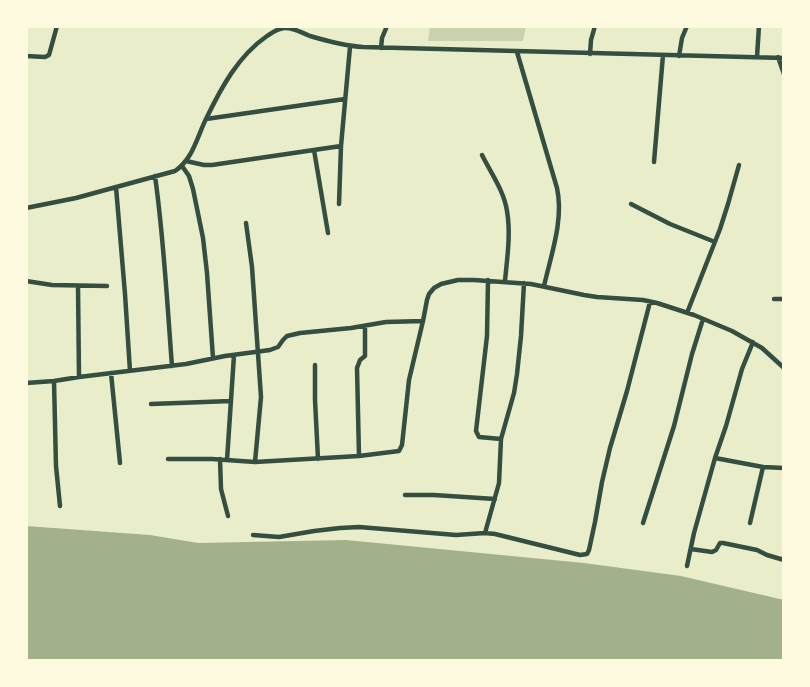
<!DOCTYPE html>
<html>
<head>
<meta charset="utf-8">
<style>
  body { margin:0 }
  #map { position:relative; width:810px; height:687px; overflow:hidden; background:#e9edc9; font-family:Ubuntu,sans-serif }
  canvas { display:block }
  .frame { position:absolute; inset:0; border:28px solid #fefae0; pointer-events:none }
</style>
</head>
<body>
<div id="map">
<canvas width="810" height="687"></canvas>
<div class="frame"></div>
</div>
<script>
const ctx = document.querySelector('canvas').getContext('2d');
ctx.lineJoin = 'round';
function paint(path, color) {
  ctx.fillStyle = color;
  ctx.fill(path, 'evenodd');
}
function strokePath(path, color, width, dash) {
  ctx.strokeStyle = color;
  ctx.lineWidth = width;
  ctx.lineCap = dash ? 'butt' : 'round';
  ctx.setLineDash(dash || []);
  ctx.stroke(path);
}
paint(new Path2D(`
  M430,26h96l-3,15h-95z`), '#cad2ad');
paint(new Path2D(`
  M26,526l124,9 48,8 148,-3 238,23 97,13 103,24v61h-758z`), '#a3b18a');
strokePath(new Path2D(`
  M381,48l1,-10 5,-12
  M517,52l40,136c7,32 -6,67 -13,98
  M590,54l1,-14 4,-14
  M26,56l19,1 4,-2 8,-29
  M679,56l3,-18 5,-12
  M757,57l2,-31
  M778,57l6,17
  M206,119l139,-20
  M314,150l14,83
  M482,155c9,18 22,36 25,56 4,23 0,48 -2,70
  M186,161l18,4h8l129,-19
  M654,162l9,-107
  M182,166l7,10 4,13 10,49 4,35 6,85
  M155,176c9,63 12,126 17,190
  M116,187l9,107 5,77
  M339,204l2,-58 9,-99
  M631,204l39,20 45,18
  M26,208l50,-10 99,-27c18,-12 22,-34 31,-52 15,-31 32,-63 61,-83 6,-4 10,-7 17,-8 9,-1 18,5 26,8 17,5 35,10 53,11l421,11
  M246,223l6,44 9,130 -6,65
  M488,280l-1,56 -11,95 3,6 22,2
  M26,281l26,4 55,1
  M78,286l1,91
  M774,299h10
  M687,313l33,-84 8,-25 11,-39
  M315,365v35l3,59
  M111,373l9,90
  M54,381l2,85 4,40
  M26,383l28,-2 25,-4 107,-13 39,-8 45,-6 8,-3 5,-7 4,-4 13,-3 51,-5 35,-6 37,-1
  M151,404l80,-3
  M359,456l-2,-88 3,-8 5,-4v-30
  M715,458l48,9 21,1
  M168,459h44l43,3 104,-6 40,-5 3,-6 7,-65 14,-59 4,-21 2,-6 5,-6 7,-4 17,-4h16l57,4 53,11 13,2 46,3 14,3 37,12 38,16 30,17 22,20
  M220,459l1,30 7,27
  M227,460l7,-105
  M405,495h29l61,4
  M643,523l31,-97 18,-72 11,-35
  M750,523l13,-56
  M485,533l14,-50 2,-44 13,-46 3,-19 4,-38 3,-53
  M253,535l26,2 35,-6 26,-3 19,-1 97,8 29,-2 10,1 85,21 7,-1 2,-4 6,-28 7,-40 8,-34 17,-57 23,-89
  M691,549l21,3 4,-2 4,-7h3l34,7 10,5 17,5
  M687,566l7,-33 21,-75 11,-32 16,-57 11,-27`), '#344e41', 4.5);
</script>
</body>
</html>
